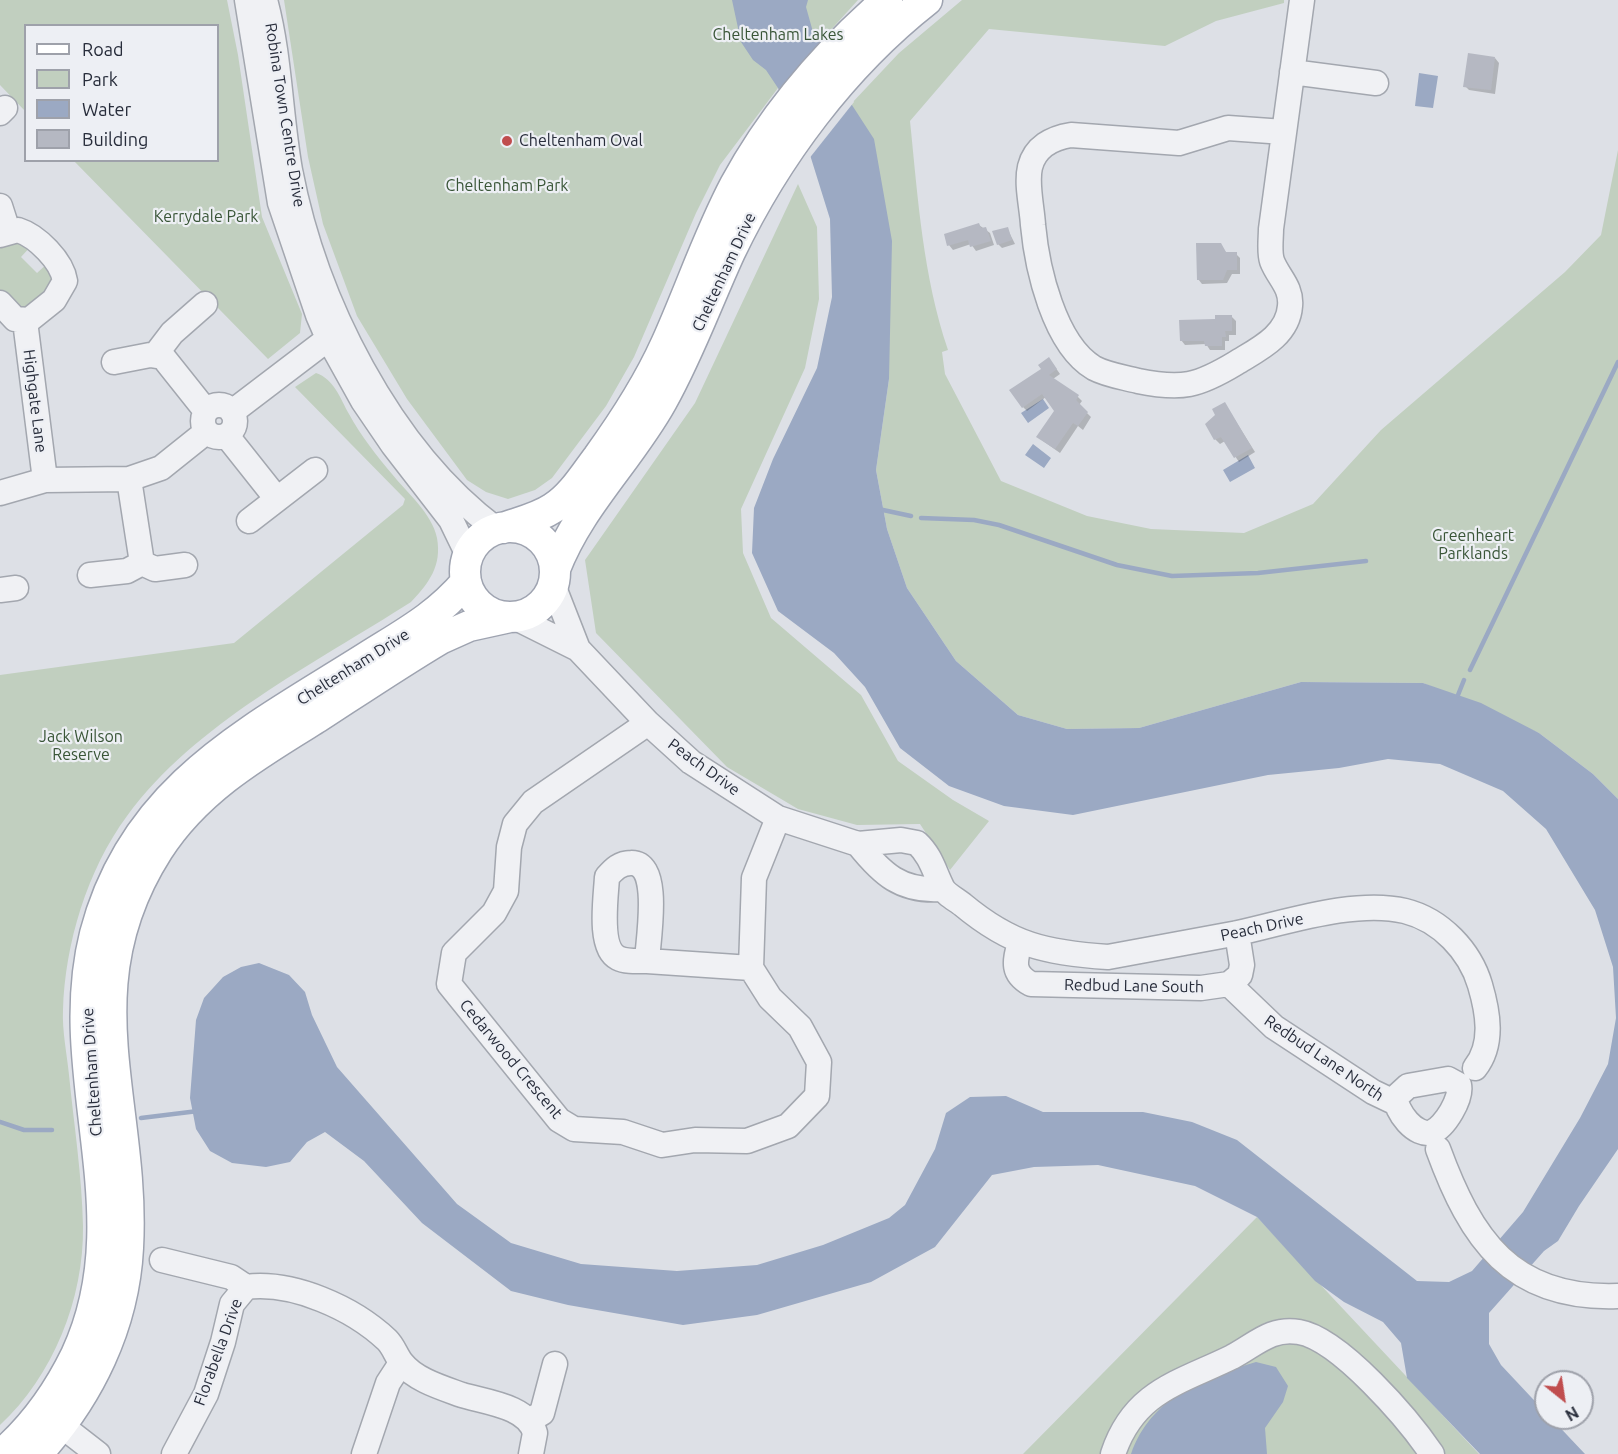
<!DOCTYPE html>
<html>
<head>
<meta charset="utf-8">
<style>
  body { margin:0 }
  #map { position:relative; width:1618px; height:1454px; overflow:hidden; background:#dde0e6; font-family:Ubuntu,sans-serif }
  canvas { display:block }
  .legend { position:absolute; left:24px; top:24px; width:195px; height:138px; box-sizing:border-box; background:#edeff4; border:2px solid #9ea1aa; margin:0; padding:8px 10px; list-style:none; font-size:18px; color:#282d3b }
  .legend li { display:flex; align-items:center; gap:12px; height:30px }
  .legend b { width:30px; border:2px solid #9ea1aa }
  .north { position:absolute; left:1534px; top:1370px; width:60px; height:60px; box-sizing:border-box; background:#edeff4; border:2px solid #9ea1aa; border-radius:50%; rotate:150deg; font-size:16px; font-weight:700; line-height:24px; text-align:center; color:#282d3b }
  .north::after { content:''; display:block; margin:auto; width:21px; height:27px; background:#c04d4e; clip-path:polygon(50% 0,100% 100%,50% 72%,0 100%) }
</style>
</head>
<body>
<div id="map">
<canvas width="1618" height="1454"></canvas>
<ul class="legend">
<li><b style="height:8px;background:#fff"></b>Road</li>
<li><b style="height:16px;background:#c1cfbf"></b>Park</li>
<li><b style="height:16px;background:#9ba9c3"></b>Water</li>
<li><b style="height:16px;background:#b5b8c2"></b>Building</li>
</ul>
<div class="north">N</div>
</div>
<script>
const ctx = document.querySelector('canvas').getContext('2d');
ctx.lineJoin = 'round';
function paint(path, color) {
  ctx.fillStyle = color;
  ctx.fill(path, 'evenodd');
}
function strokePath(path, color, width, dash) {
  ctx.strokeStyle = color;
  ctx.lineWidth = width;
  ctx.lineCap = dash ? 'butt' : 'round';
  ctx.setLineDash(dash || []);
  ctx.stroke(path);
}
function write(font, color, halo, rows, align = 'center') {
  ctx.font = font + ' Ubuntu,sans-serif';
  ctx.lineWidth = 4.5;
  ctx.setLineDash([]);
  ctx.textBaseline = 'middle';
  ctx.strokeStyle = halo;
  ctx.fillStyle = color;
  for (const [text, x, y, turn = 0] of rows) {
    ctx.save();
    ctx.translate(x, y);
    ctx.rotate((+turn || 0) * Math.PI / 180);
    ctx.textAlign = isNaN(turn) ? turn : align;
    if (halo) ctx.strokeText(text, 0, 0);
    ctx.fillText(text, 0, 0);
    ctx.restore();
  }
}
paint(new Path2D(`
  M0,0h227l11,55 24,162 40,97 -2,19 -32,26 -194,-198 144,-1v-134h-192l-1,85 -25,-26z
  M284,0h574l-80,88 -58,77 -24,48 -62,144 -28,49 -54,72 -17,12 -27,9 -22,-7 -19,-12 -60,-81 -50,-83 -34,-92 -15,-67z
  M962,0h322v3l-68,18 -51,25 -176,-17 -79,92c8,78 13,155 38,229l-6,2 3,22 56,107 86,35 64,13 93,4 69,-29 68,-74 184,-158 36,-37 17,-85v649l-25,-25 -54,-41 -116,-50 -122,-1 -162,46 -72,1 -49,-14 -62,-54 -49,-73 -20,-59 -11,-59 13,-91 -38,-275 48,-51z
  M798,184l19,43 2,72 -14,69 -64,141 2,44 28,65 90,77 37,66 55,39 36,21 -39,49 -30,-46 -63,1 -59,-16 -71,-42 -131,-134 -11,-73 110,-157z
  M6,238l26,7 -11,12 16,16 12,-11 9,19 -33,33 -25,-20v-52z
  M316,373c18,6 24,25 33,41 12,22 28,42 43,60 15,19 40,39 45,64 5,28 -8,45 -26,64 -97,62 -216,121 -284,214 -40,54 -62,128 -64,194 -1,21 4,44 6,65 5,50 13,101 14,151 1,73 -30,150 -83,199v-750l234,-32 169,-138 2,-6 -110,-112z
  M1257,1217l222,237h-456z`), '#c1cfbf');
paint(new Path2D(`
  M732,0h76l-2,7 7,25 8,6 18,47 35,54 18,102 -3,138 -13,91 11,59 20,59 49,73 62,54 49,14 72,-1 162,-46 122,1 58,20 58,30 54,41 25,25v350l-39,57 -21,35 -14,10 -55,62v31l12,21 45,48v5h5l34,36h-105l-73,-76 -6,-35 -18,-21 -39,-20 -29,-21 -58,-64 -62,-31 -97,-21 -64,2 -42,8 -57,72 -64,35 -114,33 -74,10 -115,-20 -57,-14 -89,-68 -58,-62 -39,-29 -18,10 -17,20 -24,5 -34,-4 -22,-12 -14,-22 -6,-31 6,-78 8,-22 19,-21 18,-10 18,-4 30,12 16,17 7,23 25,52 120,137 54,39 70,21 96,7 80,-6 66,-20 66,-27 16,-13 30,-56 11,-36 24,-16 36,-1 37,16h100l49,10 45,18 180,141 32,1 23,-11 51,-59 57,-94 28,-54 8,-46 -3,-51 -18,-57 -49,-81 -43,-38 -63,-27 -52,-5 -49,9 -71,7 -195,40 -69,-9 -55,-20 -49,-38 -35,-61 -31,-34 -56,-42 -26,-58 2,-45 19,-49 44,-91 15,-71 -2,-78 -24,-77 -28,-54 -12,-18 -13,-10 -12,-18z
  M1419,73l19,3 -5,32 -18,-2z
  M1043,399l6,9 -21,15 -7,-10z
  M1033,444l18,14 -7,10 -19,-13z
  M1248,455l7,13 -25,14 -7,-12z
  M1256,1362l20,5 12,19 -5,16 -18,26 2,26h-136c20,-57 72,-76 125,-92z`), '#9ba9c3');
paint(new Path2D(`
  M842,83l12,19 -46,58 -5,-17z`), '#dde0e6');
paint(new Path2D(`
  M1495,58l4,5 -4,31 -26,-4 -4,-4z
  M979,225l11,8 4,12 -18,6 -5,-7 -18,6 -4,-5z
  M1007,228l8,16 -13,4 -4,-4z
  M1221,245l6,9h9l4,4v16h-8l-5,9 -25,1 -4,-5z
  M1231,316l5,5v14h-7v6h-4v9h-15l-4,-6 -21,1 -4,-5 36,-19z
  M1053,364l7,10 -7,5 25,18 4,4 -3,4 12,12 -8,13 -5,-4 -18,27 -17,-12 13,-30 -10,-14 -19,14 -4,-4z
  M1225,404l30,48 -16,10 -14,-21 -5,3 -5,-5 2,-24z`), '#0003');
strokePath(new Path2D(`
  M883,510l28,6
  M921,518l53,2 25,5 118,40 55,11 86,-3 108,-12
  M1470,670l148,-308
  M1458,695l6,-15
  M141,1118l57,-7
  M0,1122l24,8h28`), '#9ba9c3', 4.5);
paint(new Path2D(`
  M1468,53l27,4 -4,33 -28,-3z
  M979,223l2,5 5,-1 5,14 -21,6 -2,-7 -21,6 -3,-12z
  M1008,227l4,13 -15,5 -5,-14z
  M1196,243h25l5,9h11v18h-10l-4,10h-26z
  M1215,315h17v16h-7l1,6h-4v9h-17l-1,-5h-24l-1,-21 36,-1z
  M1049,357l8,12 -8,6 30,20 -3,5 12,12 -10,14 -5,-3 -18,26 -19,-12 18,-26 -12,-17 -20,14 -13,-18 32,-21 -3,-4z
  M1225,402l27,46 -18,10 -13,-21 -7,3 -9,-16 10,-9 -3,-6z`), '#b5b8c2');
const minor = new Path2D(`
  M247,0l33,203 38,112 10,23 35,63 30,44 58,75 17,35
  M265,0c15,55 15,114 25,170 25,130 99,279 206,359
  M1292,72l84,11
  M0,113l5,-5
  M1284,132l-56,-4 -49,15 -108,-8c-19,3 -36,12 -41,32 -4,17 2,40 3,58 4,43 21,119 61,143 13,7 29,9 44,13 44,9 60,5 98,-18 21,-13 52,-27 54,-57 2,-19 -12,-29 -18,-45 -3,-9 -1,-23 -1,-32l31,-229
  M0,206l8,25
  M0,235l18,-5c19,6 44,31 47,51l-11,19 -25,20 -14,-1 -15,-16
  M25,321l20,159
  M156,354l16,-21 33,-29
  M114,362l36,-7 13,2 43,54
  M203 421a16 16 0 1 1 32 0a16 16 0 1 1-32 0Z
  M232,412l109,-83
  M227,436l50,63
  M129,479l13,84
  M0,493l45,-13 84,-1 32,-11 45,-36
  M249,521l66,-51
  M90,575l37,-4 15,-8 13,6 30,-4
  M553,585l25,64
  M0,590l16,-2
  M514,617l64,32 70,74 43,39 87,56 80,26 43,-4 16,3c14,13 17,28 25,44 3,7 15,13 21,18 48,40 83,48 145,52 43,-8 87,-16 130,-24 50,-11 118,-34 167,-22 36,9 65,40 75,74 8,27 14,59 -5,83
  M648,723l-115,79 -18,22 -6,23 -3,44 -12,22 -40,40 -5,31 110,136 15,9 49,3 39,13 33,-5 52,1 41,-15 29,-30 2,-34 -19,-35 -30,-29 -19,-30 3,-90 24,-60
  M858,844c24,30 43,48 84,45
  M1020,942c-5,19 -9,31 11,42l170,4 28,-4 11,-9 2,-10 -5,-32
  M647,961c-9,0 -21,1 -29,-3 -20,-10 -12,-61 -11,-81 7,-8 13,-14 24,-14 31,-1 17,76 16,98l104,7
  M1229,984l45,43 99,65 23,11
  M1448,1079l11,6c3,13 -14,42 -27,47 -16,6 -37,-21 -36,-35l12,-11z
  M1438,1149c33,90 73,151 180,147
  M162,1260l69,17 15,10
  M530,1420l12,-7 13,-49
  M62,1426l36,28
  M174,1454l32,-60 17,-52 9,-38 14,-17c47,-6 107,21 141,53 7,7 9,16 15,23 13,17 41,25 60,32 23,7 66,11 73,38l-4,21
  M364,1454l24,-71 13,-20
  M1113,1454c21,-63 66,-71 119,-97 23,-12 39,-30 67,-25 41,7 110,88 133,122`);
const major = new Path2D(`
  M465 572a45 45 0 1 1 90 0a45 45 0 1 1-90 0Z
  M503,528c17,-6 35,-10 50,-20 19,-12 32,-34 45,-51 26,-36 50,-73 68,-113 24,-53 42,-108 69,-159 38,-70 92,-133 152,-185
  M555,569c24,-63 75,-110 107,-168 27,-48 45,-99 68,-149 46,-96 113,-186 197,-252
  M2,1454c31,-27 56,-62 74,-99 66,-141 -17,-279 19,-421 38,-147 155,-203 272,-277 38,-24 69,-40 99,-75
  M37,1454c52,-57 87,-128 91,-206 8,-145 -59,-259 30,-398 39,-61 100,-96 160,-133 40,-26 80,-53 122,-78l29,-13 41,-9`);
strokePath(minor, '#a3a7af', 27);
strokePath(major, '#9ea3b0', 33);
strokePath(minor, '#f0f1f4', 24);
strokePath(major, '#fff', 30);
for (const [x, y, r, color] of [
  [507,141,6,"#c04d4e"]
]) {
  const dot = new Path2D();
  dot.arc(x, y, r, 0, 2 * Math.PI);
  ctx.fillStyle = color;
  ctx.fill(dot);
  strokePath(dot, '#edeff4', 2);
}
write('16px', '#395537', '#edeff4', [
  ["Cheltenham Lakes",778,35],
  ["Cheltenham Park",507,186],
  ["Kerrydale Park",206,217],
  ["Greenheart",1473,536],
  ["Parklands",1473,554],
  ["Jack Wilson",81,737],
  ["Reserve",81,755]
]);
write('16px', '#282d3b', '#edeff4', [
  ["Robina Town Centre Drive",285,115,81],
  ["Cheltenham Drive",724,272,-65],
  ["Highgate Lane",35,401,83],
  ["Cheltenham Drive",353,667,-32],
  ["Peach Drive",704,767,36],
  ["Peach Drive",1262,927,-12],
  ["Redbud Lane South",1134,986,1],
  ["Redbud Lane North",1324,1058,34],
  ["Cedarwood Crescent",511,1059,50],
  ["Cheltenham Drive",92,1072,-94],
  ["Florabella Drive",218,1352,-70]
]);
write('16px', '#282d3b', '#edeff4', [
  ["Cheltenham Oval",519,141]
], 'left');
</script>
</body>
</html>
